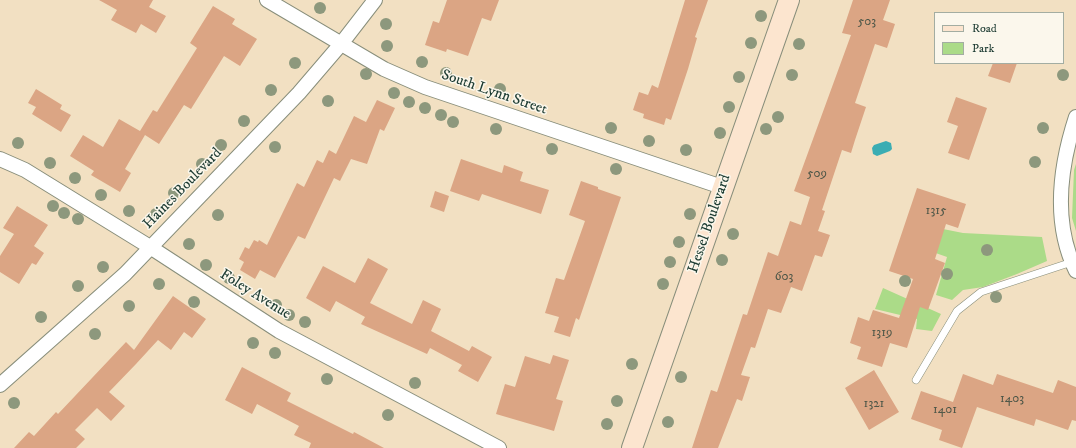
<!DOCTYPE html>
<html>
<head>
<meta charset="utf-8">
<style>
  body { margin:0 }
  #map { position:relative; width:1076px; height:448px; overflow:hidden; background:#f2e0c2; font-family:"IM FELL DW Pica",serif }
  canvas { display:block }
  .legend { position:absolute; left:934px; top:12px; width:130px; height:52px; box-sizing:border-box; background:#fbf7ec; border:1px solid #a3ada2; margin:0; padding:5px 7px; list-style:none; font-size:12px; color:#1f3d34 }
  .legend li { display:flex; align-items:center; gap:8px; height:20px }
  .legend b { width:20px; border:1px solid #a3ada2 }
</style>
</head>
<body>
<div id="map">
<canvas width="1076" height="448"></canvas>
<ul class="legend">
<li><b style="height:5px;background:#fce5cf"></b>Road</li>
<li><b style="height:11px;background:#abdb88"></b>Park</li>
</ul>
</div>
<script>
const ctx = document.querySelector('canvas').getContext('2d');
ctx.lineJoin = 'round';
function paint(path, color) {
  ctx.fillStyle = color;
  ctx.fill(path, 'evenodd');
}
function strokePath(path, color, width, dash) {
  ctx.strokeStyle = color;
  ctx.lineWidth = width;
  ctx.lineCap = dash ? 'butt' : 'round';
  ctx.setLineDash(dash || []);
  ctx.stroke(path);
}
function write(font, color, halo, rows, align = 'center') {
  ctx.font = font + ' "IM FELL DW Pica",serif';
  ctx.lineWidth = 3;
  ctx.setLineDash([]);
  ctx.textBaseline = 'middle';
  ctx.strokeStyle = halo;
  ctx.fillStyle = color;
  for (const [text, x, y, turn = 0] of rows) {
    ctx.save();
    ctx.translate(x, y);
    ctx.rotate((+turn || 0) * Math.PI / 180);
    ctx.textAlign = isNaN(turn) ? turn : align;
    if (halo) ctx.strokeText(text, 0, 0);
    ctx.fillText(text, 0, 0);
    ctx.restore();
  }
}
paint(new Path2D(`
  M1076,164v67l-4,-13 2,-48z
  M938,228l25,5 79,4 5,24 -30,13 -34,13 -20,3 -11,10 -16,-5 11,-38 -17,-6z
  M883,288l58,26 -9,17 -16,-2 1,-10 -42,-10z`), '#abdb88');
paint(new Path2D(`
  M886,141l5,2 1,6 -2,2 -13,5 -4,-2 -1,-6 2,-3z`), '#3badb3');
paint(new Path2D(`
  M99,0h54l-4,7 17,9 -10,17 -15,-9 -5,9 -25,-13 6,-10z
  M447,0h52l-8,21 -9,-3 -14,38 -21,-7 -1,3 -21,-7 8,-24 6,2z
  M685,0h23l-13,37 2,1 -9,31 -17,51 -5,-2 -2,7 -21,-7 1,-4 -11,-4 6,-18 9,3 4,-10 6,3z
  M853,0h37l-7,20 12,4 -8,24 -12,-4 -20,59 11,4 -11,33 -4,13 -9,-3 -20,60 3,1 -7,20 12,4 -8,22 -7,-2 -13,36 -11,-4 -10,26 -13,-4 -13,39 -4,-1 -10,28 9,2 -8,24 -5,-2 -19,49h-26l19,-58 6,2 26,-78 4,1 21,-63 10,4 12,-35 11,4 9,-28 -16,-6 57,-156 -9,-2z
  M213,6l22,13 -3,5 25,15 -17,27 -16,-10 -33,53 -7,-4 -25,39 -14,-9 -20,34 6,4 -11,19 -29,-17 3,-4 -24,-15 13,-21 20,12 16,-28 21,12 13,-21 4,2 40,-64 -7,-5z
  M993,63h24l-7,20 -22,-7z
  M36,89l26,16 -2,4 11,6 -10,17 -29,-18 4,-7 -8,-4z
  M956,97l31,11 -18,52 -21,-7 10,-27 -11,-4z
  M377,100l18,8 -11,23 -4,-2 -13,35 -16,-5 -11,22 -6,-3 -29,61 -7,-3 -23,42 -15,-8 -5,9 -15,-9 4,-8 -5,-3 6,-12 4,2 5,-9 4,2 1,-2 8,5 30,-62 7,4 13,-27 6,3 6,-13 7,4 18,-38 12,6z
  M461,159l41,14 2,-8 19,7 -3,9 29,9 -8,24 -59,-20 -3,7 -29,-10z
  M581,181l17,6v2l23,8 -42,123 -3,-2 -6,19 -16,-5 5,-15 -14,-4 11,-35 8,2 21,-59 -16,-6z
  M917,188l49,16 -8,24 -12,-4 -11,35 10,4 -17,47 -8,-3 -13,41 -17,-5 -8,24 -25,-8 4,-12 -11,-4 8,-26 11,4 4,-11 26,8 14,-39 -24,-8z
  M435,191l14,5 -5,16 -14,-5z
  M17,206l31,19 -14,21 10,7 -8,12 -4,-2 -13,21 -19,-12v-16l14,-22 -11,-6z
  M368,258l20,11 -18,34 42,21 11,-24 18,9 -10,22 38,20 3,-5 20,11 -14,25 -20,-11 4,-6 -32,-17 -3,6 -66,-30 4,-7 -29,-16 -6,11 -24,-14 17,-32 32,17z
  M173,296l33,23 -14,19 -8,-6 -13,18 -13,-10 -22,24 -27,28 16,14 -14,15 -14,-13 -22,22 10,9 -9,9h-62l15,-16 5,4 22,-24 2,2 68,-72 8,8z
  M553,355l16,5 -13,39 7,2 -9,30 -58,-17 9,-30 10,3 10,-31 25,8z
  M242,367l49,26 -4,8 66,33 1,-2 30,16h-75l2,-5 -17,-8 5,-9 -42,-22 -5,10 -27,-14z
  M874,370l25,42 -30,18 -24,-42z
  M963,374l30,11 4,-11 56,19 5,-13 18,7v34l-4,-1 -4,10 -32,-11 -2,7 -57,-19 -15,41 -23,-8 3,-10 -31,-11 10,-28 32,11z`), '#dba584');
const lane = new Path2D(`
  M916,380l41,-69 24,-19 91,-30`);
const street = new Path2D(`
  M267,0l117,69 41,18 297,100
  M1076,117c-16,49 -24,105 0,154
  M0,159l25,11 125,77 129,84 220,117
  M0,385l125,-111 174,-181 42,-49 34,-44`);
const secondary = new Path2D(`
  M632,448l157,-448`);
strokePath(lane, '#888e7b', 8);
strokePath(street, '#888e7b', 16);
strokePath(secondary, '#888e7b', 22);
strokePath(lane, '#fff', 7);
strokePath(street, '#fff', 14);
strokePath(secondary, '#fce5cf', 20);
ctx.fillStyle = '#8d987d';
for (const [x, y] of [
  [320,8],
  [761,16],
  [386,24],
  [751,43],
  [799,44],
  [387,46],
  [422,62],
  [295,63],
  [446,73],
  [366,74],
  [792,75],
  [1063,75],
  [739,77],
  [500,89],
  [271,90],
  [394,93],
  [328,101],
  [409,102],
  [729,107],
  [425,108],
  [441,115],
  [778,117],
  [244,121],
  [453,122],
  [611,128],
  [1043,128],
  [496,129],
  [766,129],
  [720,133],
  [649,141],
  [18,143],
  [221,145],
  [275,147],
  [552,149],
  [686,150],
  [1035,162],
  [50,163],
  [202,164],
  [616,169],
  [75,178],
  [174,193],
  [101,195],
  [53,206],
  [129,211],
  [64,213],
  [156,214],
  [690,214],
  [218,215],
  [78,219],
  [733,234],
  [679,242],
  [189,244],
  [987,250],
  [722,260],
  [670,262],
  [206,265],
  [103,267],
  [947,274],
  [229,278],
  [905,281],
  [159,284],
  [663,284],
  [78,286],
  [996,297],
  [194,302],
  [276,305],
  [129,306],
  [289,315],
  [41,317],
  [305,322],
  [95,334],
  [253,343],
  [275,353],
  [632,364],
  [681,377],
  [327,379],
  [415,383],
  [617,401],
  [14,403],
  [388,415],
  [668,422],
  [607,424]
]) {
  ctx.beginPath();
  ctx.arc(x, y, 6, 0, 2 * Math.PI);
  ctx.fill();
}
write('13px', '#4e5748', null, [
  ["503",867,22],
  ["509",817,174],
  ["1315",936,211],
  ["603",784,277],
  ["1319",882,333],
  ["1403",1012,399],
  ["1321",874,404],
  ["1401",945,410]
]);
write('15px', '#1f3d34', '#fbf7ec', [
  ["South Lynn Street",494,93,19],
  ["Haines Boulevard",183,189,-46],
  ["Hessel Boulevard",710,224,-71],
  ["Foley Avenue",255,295,32]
]);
</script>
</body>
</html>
